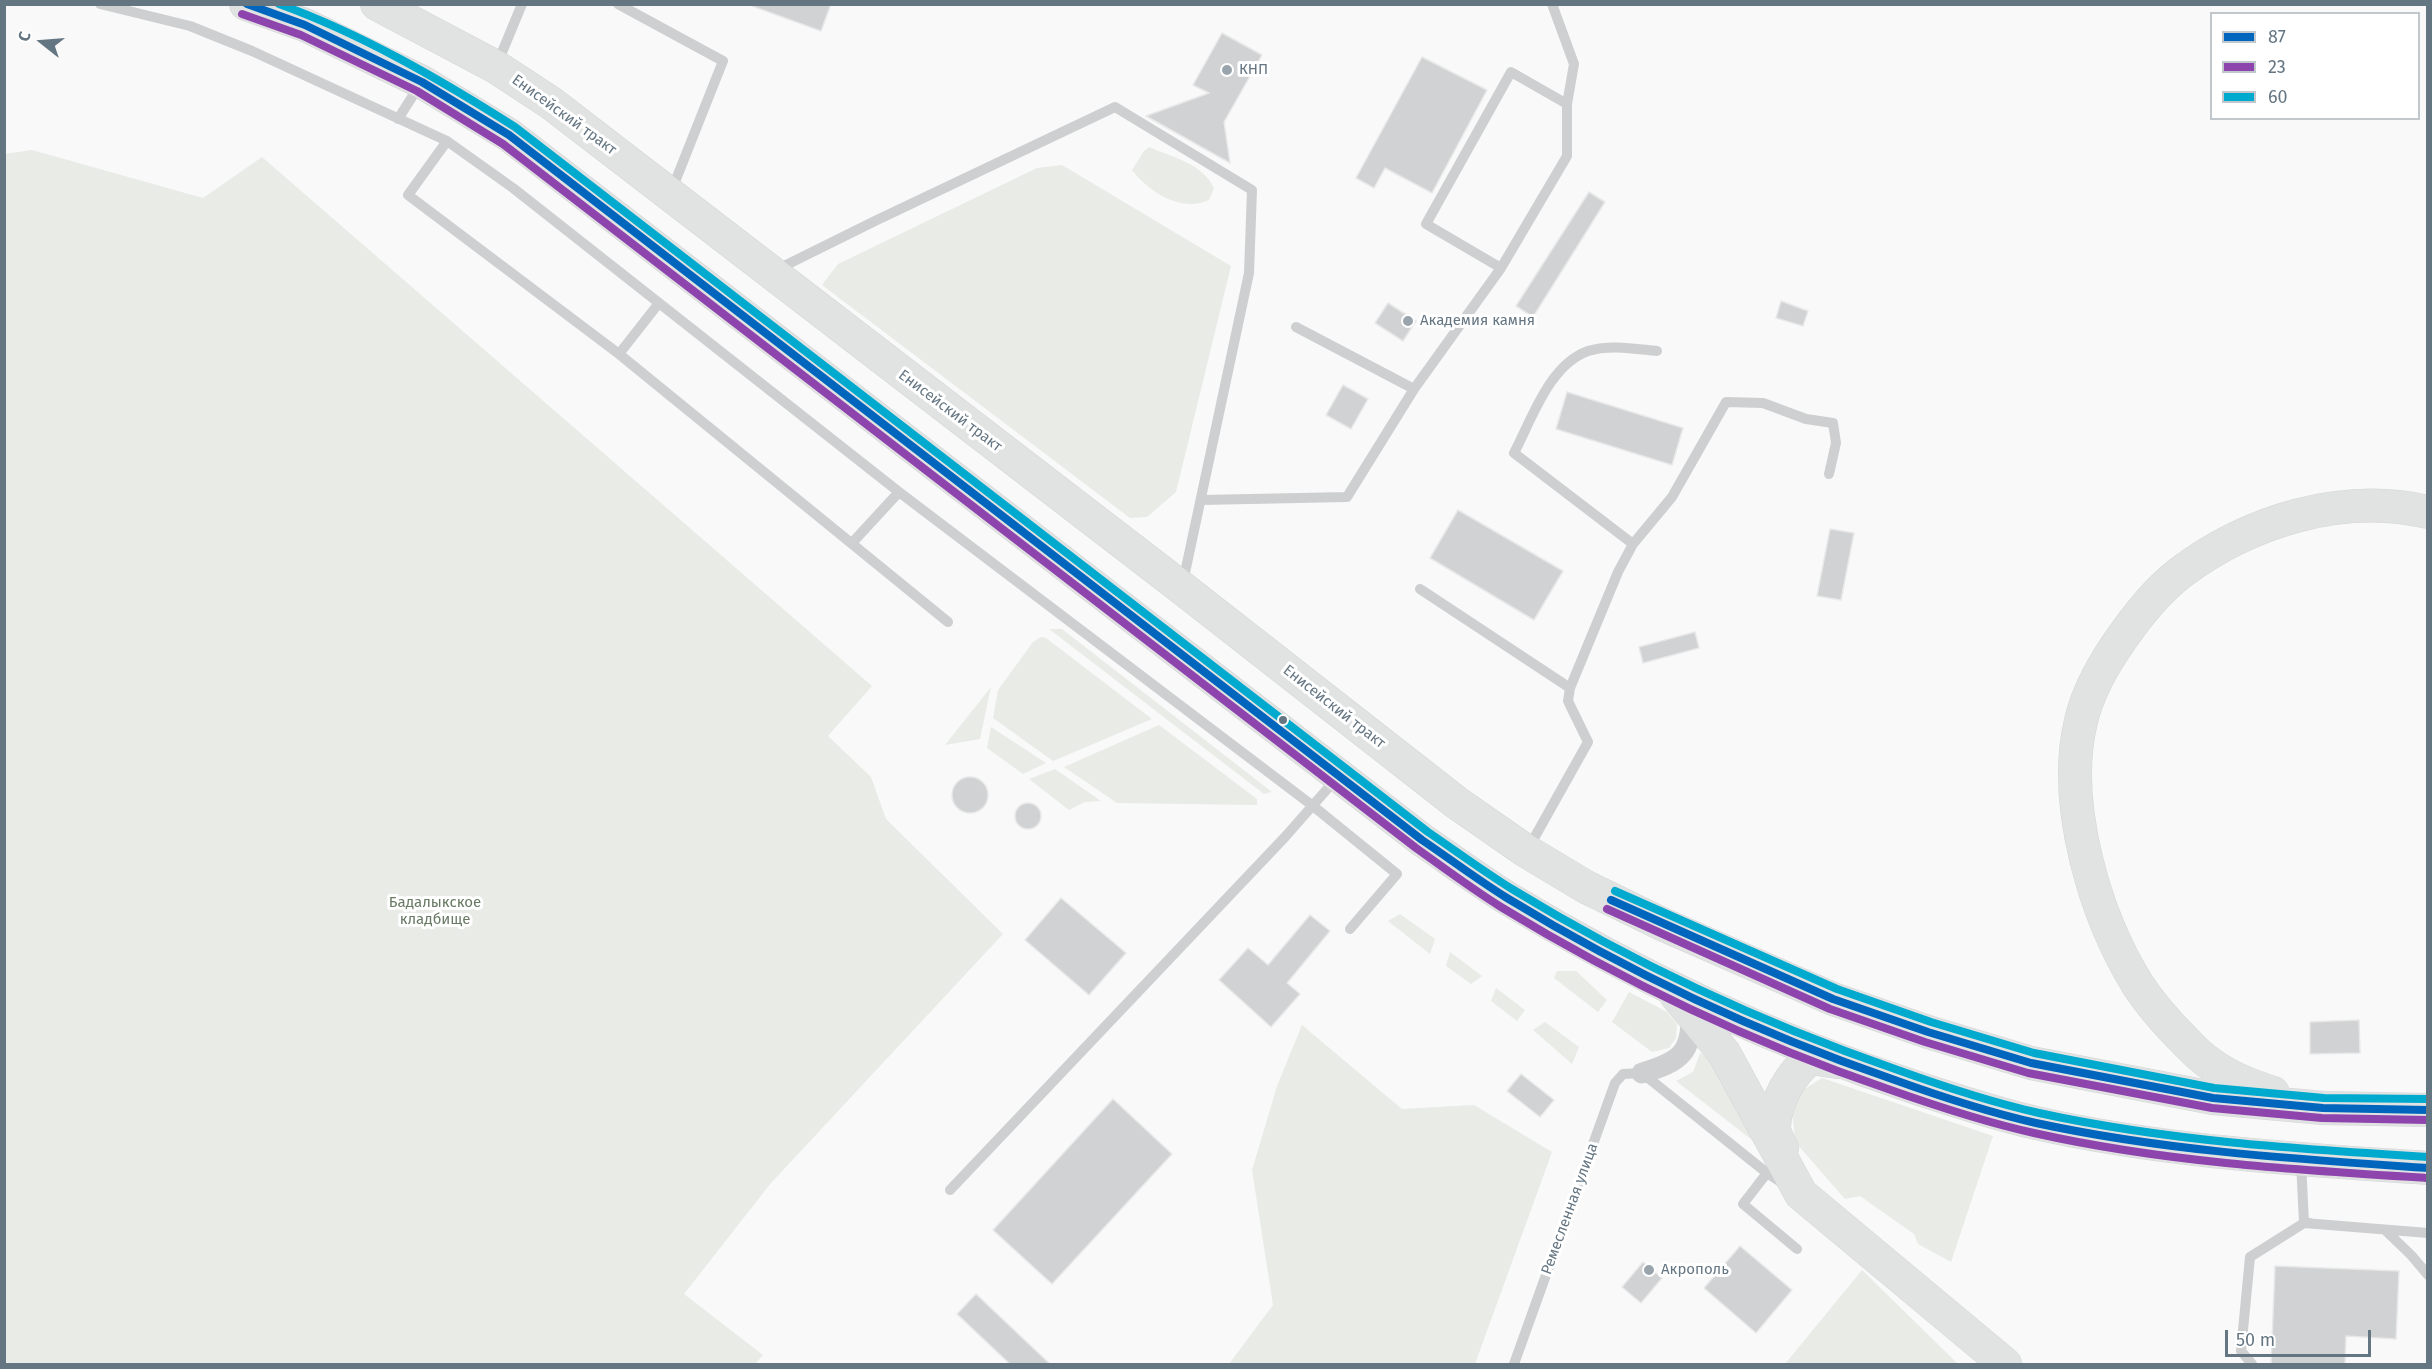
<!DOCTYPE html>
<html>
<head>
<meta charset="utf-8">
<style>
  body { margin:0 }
  #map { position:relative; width:2432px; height:1369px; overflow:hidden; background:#f9f9f9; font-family:"Fira Sans",sans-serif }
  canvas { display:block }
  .frame { position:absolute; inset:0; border:6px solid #657683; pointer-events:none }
  .legend { position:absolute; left:2210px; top:12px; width:210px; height:108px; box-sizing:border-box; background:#fff; border:2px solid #c1c8cd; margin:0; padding:8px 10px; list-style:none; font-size:18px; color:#657683 }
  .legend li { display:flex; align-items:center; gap:12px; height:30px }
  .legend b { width:30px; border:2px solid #c1c8cd }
  .north { position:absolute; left:12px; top:12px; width:60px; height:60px; -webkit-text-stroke:4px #fff; paint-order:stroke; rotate:287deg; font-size:16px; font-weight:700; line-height:24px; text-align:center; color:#657683 }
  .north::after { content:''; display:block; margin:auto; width:21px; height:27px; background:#657683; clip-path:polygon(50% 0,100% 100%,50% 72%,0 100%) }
  .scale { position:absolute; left:2225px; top:1330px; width:146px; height:27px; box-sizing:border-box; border:3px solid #657683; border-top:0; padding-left:8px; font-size:18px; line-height:21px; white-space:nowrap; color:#657683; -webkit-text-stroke:4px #fff; paint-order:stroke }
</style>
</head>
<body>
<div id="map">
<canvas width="2432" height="1369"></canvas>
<div class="frame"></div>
<ul class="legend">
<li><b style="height:8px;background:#0065bd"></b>87</li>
<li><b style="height:8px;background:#8e44ad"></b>23</li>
<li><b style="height:8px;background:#00a9ce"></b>60</li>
</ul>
<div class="north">С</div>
<div class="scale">50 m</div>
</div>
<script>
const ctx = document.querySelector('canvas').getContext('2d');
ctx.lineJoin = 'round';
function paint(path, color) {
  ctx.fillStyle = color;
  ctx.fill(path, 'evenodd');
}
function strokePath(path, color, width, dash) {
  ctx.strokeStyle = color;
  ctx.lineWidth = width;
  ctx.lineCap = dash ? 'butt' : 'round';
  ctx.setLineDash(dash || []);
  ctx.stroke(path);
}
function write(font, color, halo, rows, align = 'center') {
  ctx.font = font + ' "Fira Sans",sans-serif';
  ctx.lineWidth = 6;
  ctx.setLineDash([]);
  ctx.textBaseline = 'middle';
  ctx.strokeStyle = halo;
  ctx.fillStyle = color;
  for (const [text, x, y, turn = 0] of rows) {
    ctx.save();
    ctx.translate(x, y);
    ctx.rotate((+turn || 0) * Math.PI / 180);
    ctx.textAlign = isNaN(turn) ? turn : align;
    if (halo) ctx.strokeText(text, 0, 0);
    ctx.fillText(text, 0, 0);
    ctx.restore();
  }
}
paint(new Path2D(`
  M1149,147c23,10 54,17 65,41l-5,12c-28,13 -60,-8 -77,-30l12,-19z
  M32,150l171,48 59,-41 610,529 -44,50 43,41 15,42 117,115 -232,249 -87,111 79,61 -8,9h-750l-1,-1210z
  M1062,165l169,101 -55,226 -29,25 -17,1 -308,-233 16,-21 199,-96z
  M1049,629h13l210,163 -8,2z
  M1041,637l5,1 106,81 -99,42 -60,-43 5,-28 35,-48z
  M991,687l-11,52 -35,6z
  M1159,725l98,74v6l-140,-2 -53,-36z
  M991,727l55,36 -23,11 -36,-26z
  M1055,769l46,32 -16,1 -16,8 -40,-31z
  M1400,914l35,25 -5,15 -42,-33z
  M1450,952l32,24 -11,8 -25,-18z
  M1557,971h19l31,29 -9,12 -44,-34z
  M1496,988l29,22 -8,11 -26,-20z
  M1629,992l38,20 10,12 -1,14 -7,10 -17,4 -40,-30z
  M1545,1022l34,25 -7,17 -39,-34z
  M1302,1025l100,84 72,-4 78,47 -77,212h-246l44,-59 -21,-135 25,-84z
  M1700,1053l8,5 48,85 -80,-62 17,-9z
  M1822,1078l171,58 -42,126 -33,-18 -4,-10 -54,-38 -15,3 -49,-56 -4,-30 8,-21z
  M1862,1270l96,94h-173z`), '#e8ebe6');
const building = new Path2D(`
  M753,4h78l-10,27 -69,-25z
  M1222,33l40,22 -38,67 6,41 -84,-47 63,-23 -16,-8z
  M1422,57l65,33 -55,103 -47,-25 -11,20 -18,-10z
  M1589,192l16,10 -72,115 -17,-11z
  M1781,301l27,10 -5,15 -27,-8z
  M1388,303l28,18 -13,20 -28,-18z
  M1343,385l25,14 -17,30 -25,-14z
  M1567,392l116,36 -11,37 -116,-36z
  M1458,510l105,61 -29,49 -104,-62z
  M1830,529l24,4 -13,67 -24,-4z
  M1695,632l4,16 -56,15 -4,-16z
  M952 795a18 18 0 1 1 36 0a18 18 0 1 1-36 0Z
  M1015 816a13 13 0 1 1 26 0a13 13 0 1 1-26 0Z
  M1061,898l65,55 -37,42 -64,-55z
  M1310,915l20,16 -43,52 13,11 -29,33 -52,-47 29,-32 20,17z
  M2359,1020l1,33 -50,1v-32z
  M1521,1074l33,26 -14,17 -33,-26z
  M1113,1099l59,55 -120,130 -59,-54z
  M1740,1246l52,44 -36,43 -52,-45z
  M1643,1262l19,16 -21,25 -19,-16z
  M2275,1266l124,5 -3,68 -50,-3 -1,29h-74z
  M976,1294l75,71h-40l-54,-51z`);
paint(building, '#d0d2d3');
strokePath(building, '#e8e8e8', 1.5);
const primary = new Path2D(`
  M246,4l59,21 117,57 87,53 913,705c28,19 56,40 85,58 129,78 267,143 410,190 40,13 79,26 119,35 129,29 261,36 392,45
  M377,4l119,63 55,36 631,485 275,215 69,48 60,36 78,38 169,74 95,33 103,31 182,35 110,10 105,2
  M1676,995l48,58 77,141 204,170
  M2273,1093c-24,-8 -45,-16 -65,-31 -9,-6 -16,-14 -23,-21 -17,-17 -34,-36 -47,-56 -43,-69 -77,-182 -57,-264 6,-26 20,-52 34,-73 18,-27 39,-55 65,-75 69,-52 162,-81 248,-61
  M1782,1148c-3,-6 -8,-15 -8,-21 1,-26 17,-54 37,-69l27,4`);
strokePath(primary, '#d5d6d7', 34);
strokePath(new Path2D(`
  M100,4l90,22 62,25 195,90 66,47 386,304 414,314 84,68 -47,55
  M618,4l105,57 -52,131
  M1552,4l22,60 -7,40
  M498,62l24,-58
  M398,119l21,-33
  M447,141l-39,54 211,159 329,268
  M776,270l101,-50 238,-113 137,83 -3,83 -66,309
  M1296,327l118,62
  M619,354l40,-51
  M1201,500l146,-3 67,-108 87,-121 66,-112v-52l-56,-32 -85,152 75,44
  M852,543l47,-51
  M1633,544l-119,-91c18,-34 35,-88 74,-102 21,-7 48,-2 69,0
  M1420,589l150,99
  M1528,849l60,-107 -20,-41 2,-13 48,-116 15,-28 39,-47 54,-95 37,1 43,16 27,4 3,20 -7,31
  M2301,1161l3,62h6
  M1770,1175l-3,-2 -24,31 54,45
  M950,1190l335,-353 51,-58
  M2385,1230l26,25 17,20
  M1514,1364l101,-281 8,-9 19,-1 125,100 17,11
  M2252,1364l-11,-13 9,-94 54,-34 124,10`), '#cecfd0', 10);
strokePath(new Path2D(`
  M1642,1073c38,-11 51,-20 49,-62`), '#cecfd0', 21);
strokePath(primary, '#e1e2e2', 33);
strokePath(new Path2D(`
  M247,4l58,21 117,57 87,53 913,705c28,19 56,40 85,58 121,74 251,135 385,181 47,17 95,33 144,44 129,28 261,36 392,45
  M1611,900l222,99 95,33 103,31 182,35 110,10 105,2`), '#0065bd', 8);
strokePath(new Path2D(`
  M242,14l59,21 116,56 86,53 913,704c28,20 56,41 85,59 121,74 252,136 387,182 48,17 96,33 146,44 129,29 262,37 393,45
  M1607,909l223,100 95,33 103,31 184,35 110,10 106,2`), '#8e44ad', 8);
strokePath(new Path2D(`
  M279,4c83,30 162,76 236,123l913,705c28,19 55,39 84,57 121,74 250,134 383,180 47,17 95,33 144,44 128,28 258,36 389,44
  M1615,891l222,98 94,33 103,31 180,35 110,10 104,1`), '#00a9ce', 8);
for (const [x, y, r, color] of [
  [1227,70,6,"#99a4ac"],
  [1408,321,6,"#99a4ac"],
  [1283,720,5,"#657683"],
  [1649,1270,6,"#99a4ac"]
]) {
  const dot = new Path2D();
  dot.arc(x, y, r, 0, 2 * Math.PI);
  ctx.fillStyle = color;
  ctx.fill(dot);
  strokePath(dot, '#fff', 2);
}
write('15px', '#657683', '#fff', [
  ["КНП",1239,70],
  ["Академия камня",1420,321],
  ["Акрополь",1661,1270]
], 'left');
write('15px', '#657683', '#fff', [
  ["Енисейский тракт",564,115,36],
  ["Енисейский тракт",950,411,37],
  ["Енисейский тракт",1334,707,38],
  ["Ремесленная улица",1570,1209,-70]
]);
write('15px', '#687a64', '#fff', [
  ["Бадалыкское",435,903],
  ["кладбище",435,920]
]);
</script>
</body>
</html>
